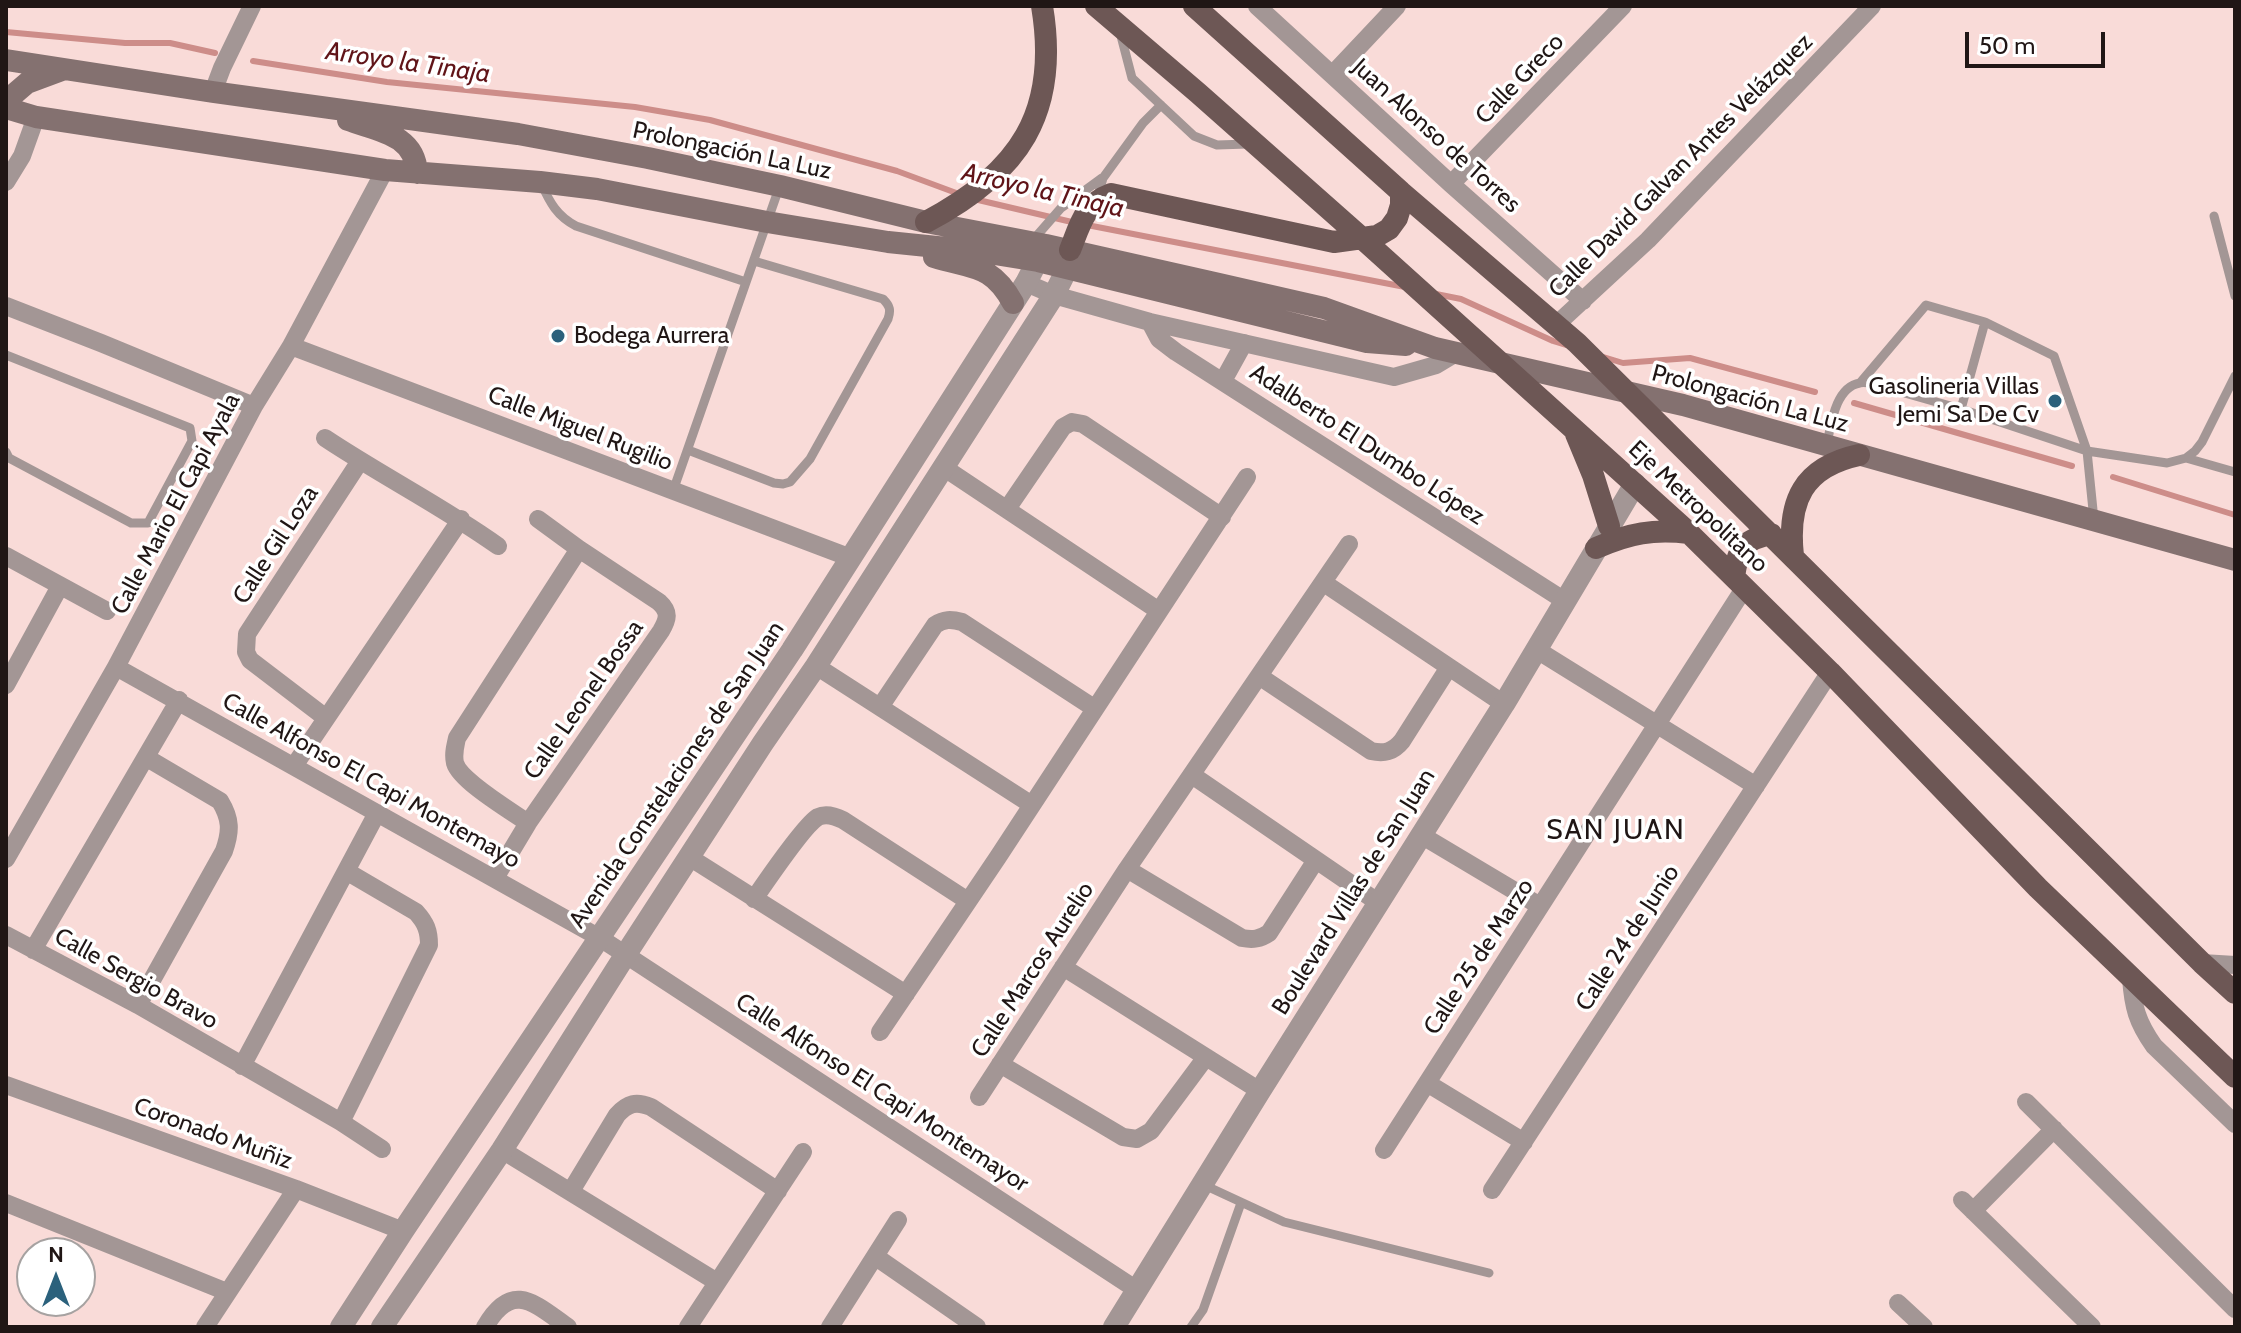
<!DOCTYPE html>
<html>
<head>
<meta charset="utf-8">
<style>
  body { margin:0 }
  #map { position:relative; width:2241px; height:1333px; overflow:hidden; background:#f9dbd8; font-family:Cabin,sans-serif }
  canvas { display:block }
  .frame { position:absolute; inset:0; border:8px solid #201615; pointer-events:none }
  .north { position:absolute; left:16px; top:1237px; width:80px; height:80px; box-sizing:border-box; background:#fff; border:2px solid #a6a2a1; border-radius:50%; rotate:0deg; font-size:22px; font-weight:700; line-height:32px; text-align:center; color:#201615 }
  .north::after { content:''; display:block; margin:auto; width:28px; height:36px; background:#2b617c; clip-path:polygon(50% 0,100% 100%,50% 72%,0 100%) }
  .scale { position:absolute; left:1965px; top:32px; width:140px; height:36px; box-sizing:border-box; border:4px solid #201615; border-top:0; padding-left:10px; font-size:24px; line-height:28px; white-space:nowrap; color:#201615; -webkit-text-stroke:6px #fff; paint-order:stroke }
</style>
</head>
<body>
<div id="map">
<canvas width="2241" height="1333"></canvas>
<div class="frame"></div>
<div class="north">N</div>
<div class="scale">50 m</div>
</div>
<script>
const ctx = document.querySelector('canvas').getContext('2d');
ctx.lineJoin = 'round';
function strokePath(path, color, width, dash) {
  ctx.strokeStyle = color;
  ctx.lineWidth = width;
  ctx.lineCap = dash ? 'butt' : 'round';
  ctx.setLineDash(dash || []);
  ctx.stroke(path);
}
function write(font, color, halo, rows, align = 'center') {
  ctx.font = font + ' Cabin,sans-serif';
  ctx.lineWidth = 7;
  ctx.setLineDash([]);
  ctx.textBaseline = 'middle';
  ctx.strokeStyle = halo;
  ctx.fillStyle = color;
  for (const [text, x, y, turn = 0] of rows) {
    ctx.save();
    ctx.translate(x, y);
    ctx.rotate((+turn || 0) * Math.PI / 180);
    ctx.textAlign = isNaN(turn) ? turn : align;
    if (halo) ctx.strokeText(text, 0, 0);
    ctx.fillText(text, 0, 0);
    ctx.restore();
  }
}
strokePath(new Path2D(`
  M6,32l119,11h45l45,10
  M253,61l134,21 248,25 75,13 187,51 62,23
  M974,199l102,24
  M1087,225l318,62
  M1436,294l25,5 92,42 13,4
  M1600,356l23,7 67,-5 125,34
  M1854,403l218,63
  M2113,477l122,38`), '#cd8d89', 6);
strokePath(new Path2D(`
  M1120,32l12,46 62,58 23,9 31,-1
  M541,183c9,20 16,33 35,43l170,56
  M1098,196l5,-18 40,-55 18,-18
  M2214,216l21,80
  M1033,240l28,-32 41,-30
  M6,355l184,73 2,13 -44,82h-17l-122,-65 -3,-6
  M1860,383l66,-78 59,17 69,34 33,95 7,69
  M1961,409l24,-87
  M1827,444c4,-19 8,-57 33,-61 4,-1 9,0 13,1l88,25 126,42 80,12 19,-5 9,-7 7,-9 33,-66
  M688,450l86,33 9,1 7,-2 20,-23 78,-140c3,-9 2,-13 -5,-20l-129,-38
  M2186,458l49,14
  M673,491l106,-303
  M1202,1184l82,38 205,51
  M1191,1327l12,-17 38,-107`), '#a39695', 9);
strokePath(new Path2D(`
  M1257,6l194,178 132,117
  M1333,74l64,-68
  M213,92l9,-24 30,-62
  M6,182l16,-26 14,-39
  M1451,184l172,-178
  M1026,283l28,12 96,27 244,55 42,-12 20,-12
  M6,306l95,37 153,63
  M1150,322l9,17 17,13 389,249
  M1557,324l91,-84 224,-234
  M291,346l560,212
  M1223,381l21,-38
  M325,438c57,38 117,68 173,108
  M943,467l216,144
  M1007,509l56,-82 9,-5 11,2 139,93
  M6,556l101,55
  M1324,583l180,121
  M1537,650l219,136
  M816,666l216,139
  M116,667l484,271 537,352
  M1259,676l112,75c13,3 22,1 31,-10l47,-74
  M6,685l54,-99
  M880,707l55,-82c9,-6 16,-6 27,-3l132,86
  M326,718l-76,-58 -4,-8 1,-18 113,-173
  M294,766l167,-247
  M1192,775l187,128
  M528,823c-17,-12 -68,-42 -73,-60 -2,-9 0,-16 2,-25l122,-189
  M1421,835l119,71
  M689,857l217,137
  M6,859l110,-192 138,-261 37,-60 94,-176
  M1127,869l115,69c11,2 18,1 27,-5l47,-73
  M495,878l33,-55 133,-192c7,-12 9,-19 -2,-29l-80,-53 -41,-30
  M754,899c11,-16 51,-75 64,-82 8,-4 17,-1 25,3l125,81
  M6,935l132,70 203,117 41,27
  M33,950l146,-250
  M2202,963l33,2
  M1063,967l197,124
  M2131,978c2,29 6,44 23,68l81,78
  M138,1005l86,-154c7,-20 7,-32 -4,-50l-73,-43
  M880,1032l118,-175 249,-380
  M1000,1064l123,73 14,2 14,-8 55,-74
  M242,1066l135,-253
  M1427,1083l97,59
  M6,1085l290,104 107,42
  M979,1097l148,-228 222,-325
  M2026,1102l209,207
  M341,1122l88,-177c0,-14 -3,-22 -13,-33l-70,-41
  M502,1150l215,132
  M1384,1150l361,-563
  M1492,1190l338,-518
  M571,1191l46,-76c11,-12 19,-14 34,-8l127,84
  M1962,1200l130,127
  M6,1203l221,89
  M1973,1211l81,-82
  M876,1257l101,70
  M1898,1303l26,24
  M205,1327l91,-138
  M485,1327c27,-47 49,-24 83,0
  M688,1327l115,-175
  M830,1327l68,-107`), '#a39695', 18);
strokePath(new Path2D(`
  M341,1327l62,-96 389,-581 234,-367 19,-37
  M382,1327l120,-177 124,-196 137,-211 53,-77 238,-371 13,-26 3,-18
  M1114,1327l146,-236 244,-387 131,-220`), '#a39695', 22);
strokePath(new Path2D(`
  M6,60l207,32 305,42 130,24 132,28 146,36 120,23 173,39 105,24 111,40 248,57 552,155
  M6,101l21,-18 35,-13
  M6,108l30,9 349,53 155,12 57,7 170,33 121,20 88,9 62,10 329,81 39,3
  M348,120c30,11 67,14 69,53
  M934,257c39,12 58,7 79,46`), '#847170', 22);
strokePath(new Path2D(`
  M1096,6l102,87 166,147 325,293 141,139 208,216 197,189
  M1194,6l207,186 176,151 625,620 33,30
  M926,222c93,-49 134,-109 116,-216
  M1070,250c10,-25 14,-46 41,-56l223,48 43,-6 12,-7 8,-11 4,-13v-13
  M1576,434l17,41 16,51
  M1596,548c34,-15 57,-19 93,-15
  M1793,556c-6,-55 10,-89 66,-101
  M1734,577c4,-28 8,-37 37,-43`), '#6d5755', 22);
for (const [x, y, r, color] of [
  [558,336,8,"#2b617c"],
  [2055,401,8,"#2b617c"]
]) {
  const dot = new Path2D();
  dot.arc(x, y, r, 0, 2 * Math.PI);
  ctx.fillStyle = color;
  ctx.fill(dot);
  strokePath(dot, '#fff', 3);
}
write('24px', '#201615', '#fff', [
  ["Calle Greco",1520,79,-46],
  ["Juan Alonso de Torres",1436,136,42],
  ["Prolongación La Luz",732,151,12],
  ["Calle David Galvan Antes Velázquez",1681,166,-45],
  ["Prolongación La Luz",1750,399,15],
  ["Calle Miguel Rugilio",580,429,21],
  ["Adalberto El Dumbo López",1367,445,33],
  ["Calle Mario El Capi Ayala",176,504,-62],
  ["Eje Metropolitano",1698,507,43],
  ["Calle Gil Loza",276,545,-57],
  ["Calle Leonel Bossa",584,700,-55],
  ["Avenida Constelaciones de San Juan",677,775,-56],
  ["Calle Alfonso El Capi Montemayo",371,781,29],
  ["Boulevard Villas de San Juan",1354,892,-58],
  ["Calle 24 de Junio",1628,938,-57],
  ["Calle 25 de Marzo",1479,957,-57],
  ["Calle Marcos Aurelio",1033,970,-57],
  ["Calle Sergio Bravo",136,979,29],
  ["Calle Alfonso El Capi Montemayor",882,1093,33],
  ["Coronado Muñiz",213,1134,20]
]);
write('24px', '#201615', '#fff', [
  ["Bodega Aurrera",574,336],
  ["Gasolineria Villas",2039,387,"right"],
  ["Jemi Sa De Cv",2039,415,"right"]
], 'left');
write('italic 26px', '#601418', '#fff', [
  ["Arroyo la Tinaja",408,63,8],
  ["Arroyo la Tinaja",1043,191,13]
]);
ctx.letterSpacing = '2px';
write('28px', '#201615', '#fff', [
  ["SAN JUAN",1616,831]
]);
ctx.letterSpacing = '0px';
</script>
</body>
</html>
